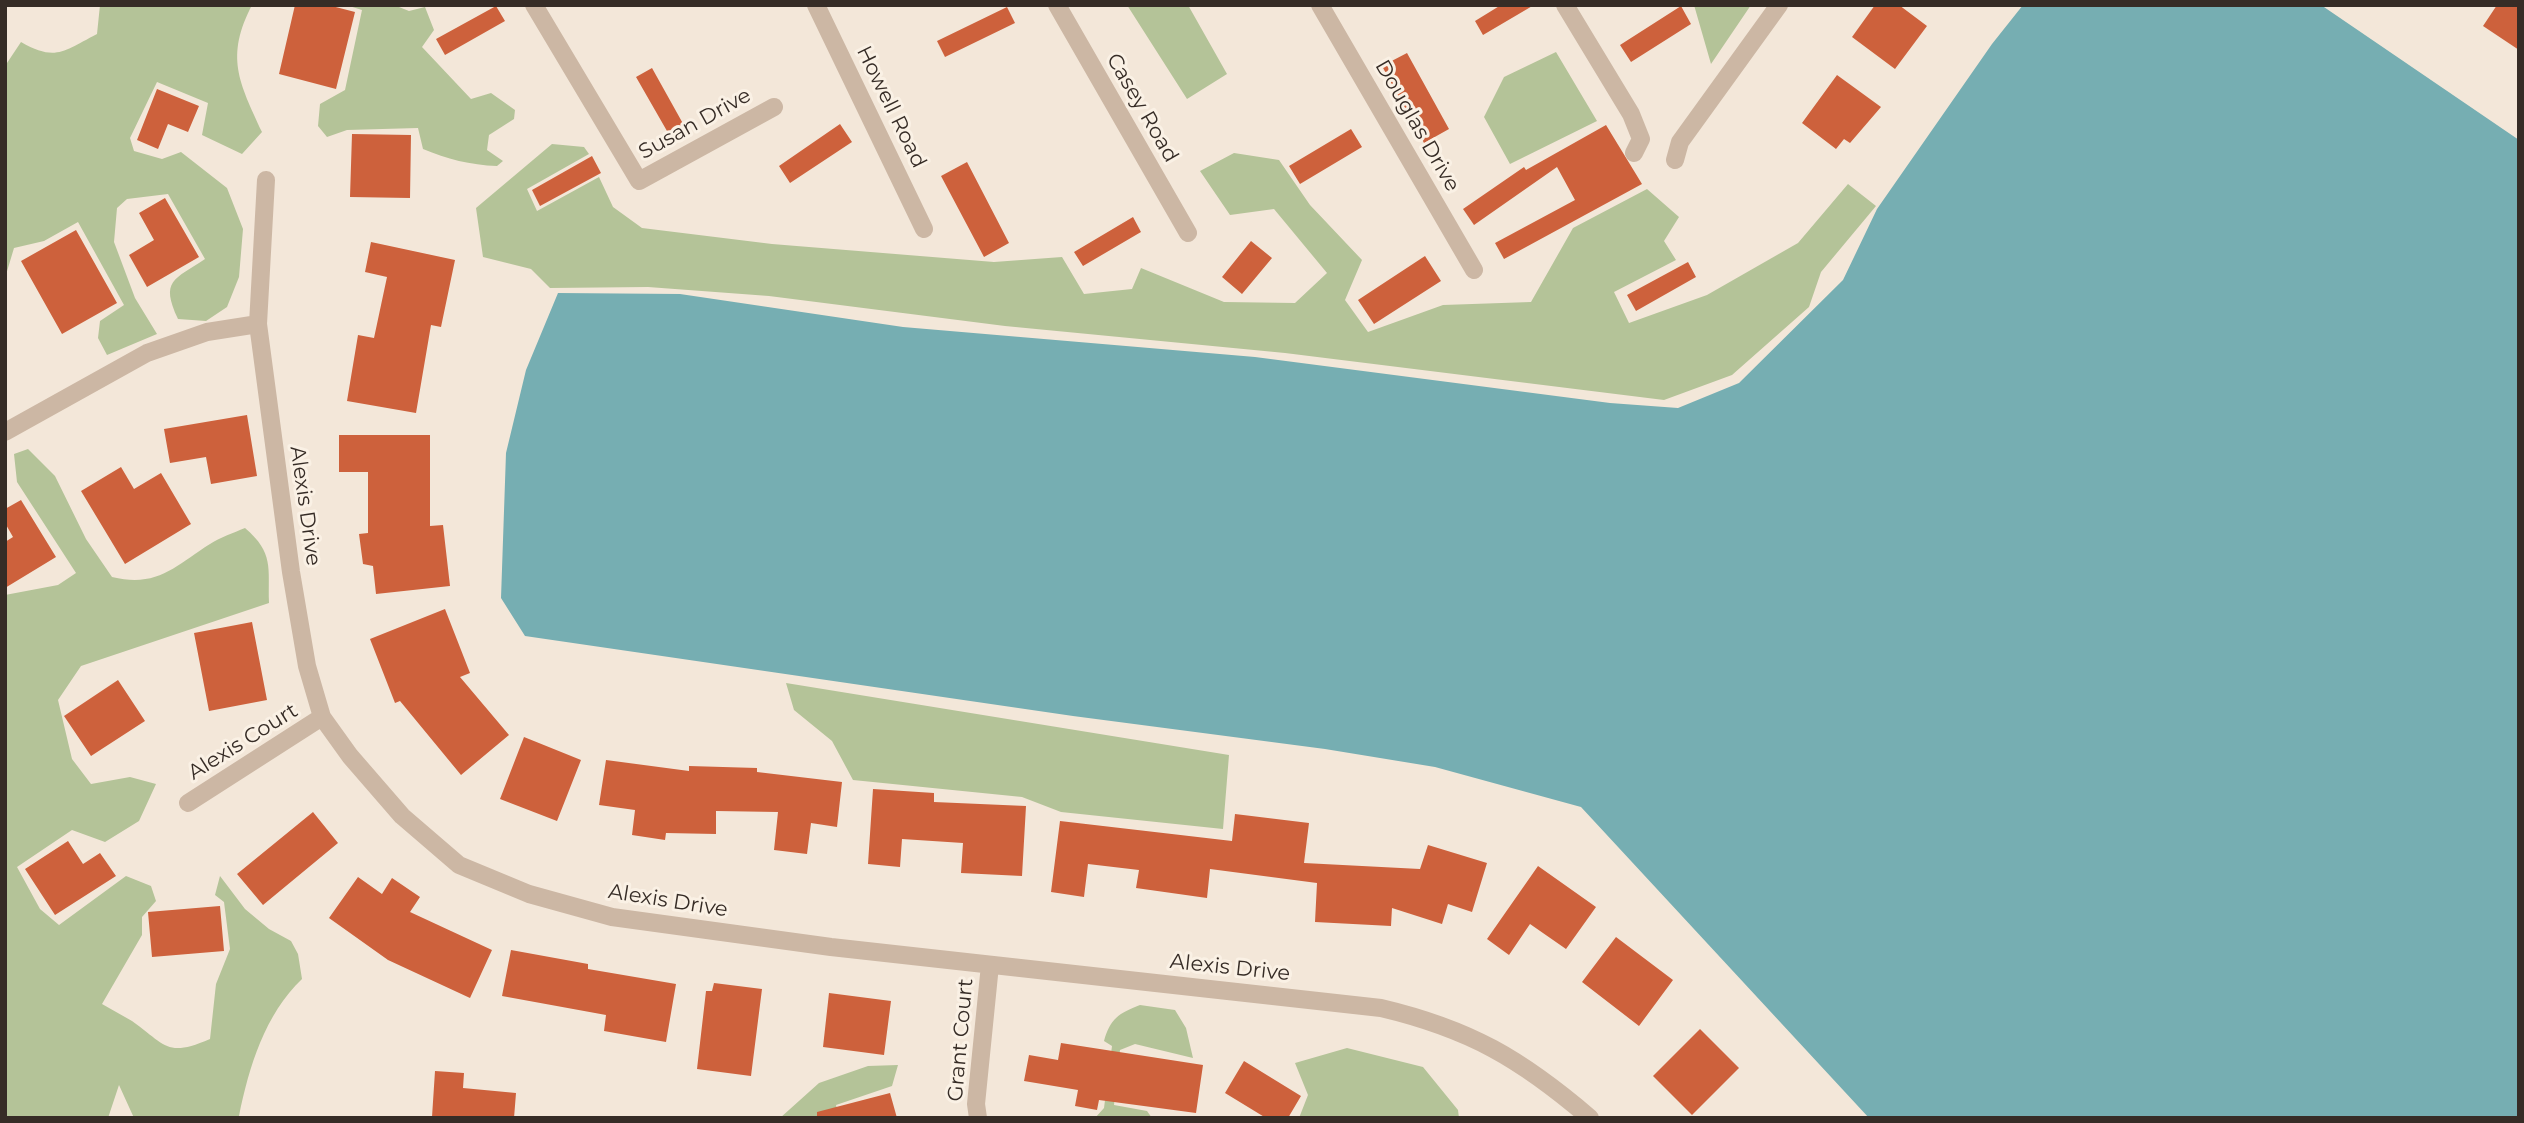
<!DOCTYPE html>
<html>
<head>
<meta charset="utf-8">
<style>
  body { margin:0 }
  #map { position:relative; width:2524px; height:1123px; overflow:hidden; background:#f3e7d9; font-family:Montserrat,sans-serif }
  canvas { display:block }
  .frame { position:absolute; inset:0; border:7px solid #362c26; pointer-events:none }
</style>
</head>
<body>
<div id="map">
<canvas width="2524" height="1123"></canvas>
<div class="frame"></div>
</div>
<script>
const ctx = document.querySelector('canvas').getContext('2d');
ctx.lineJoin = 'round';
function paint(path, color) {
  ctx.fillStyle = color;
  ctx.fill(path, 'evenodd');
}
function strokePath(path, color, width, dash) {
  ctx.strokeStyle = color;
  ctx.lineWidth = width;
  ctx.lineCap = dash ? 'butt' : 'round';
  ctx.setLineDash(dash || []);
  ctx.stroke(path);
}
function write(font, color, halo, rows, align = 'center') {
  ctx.font = font + ' Montserrat,sans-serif';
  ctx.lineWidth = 6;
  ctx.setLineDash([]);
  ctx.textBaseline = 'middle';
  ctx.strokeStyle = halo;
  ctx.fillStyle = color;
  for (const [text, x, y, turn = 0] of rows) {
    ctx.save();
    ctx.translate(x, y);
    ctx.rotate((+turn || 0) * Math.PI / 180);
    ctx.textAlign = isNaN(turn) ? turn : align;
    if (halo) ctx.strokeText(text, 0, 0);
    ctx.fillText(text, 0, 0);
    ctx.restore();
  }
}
paint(new Path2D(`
  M100,5h152c-27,52 -13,77 10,127l-20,22 -40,-19 6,-32 -51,-21 -27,56 4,13 28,8 19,-7 46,36 16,41 -4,48 -12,30 -21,14 -28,-2c-18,-39 -4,-39 27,-60l-37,-65 -41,5 -10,9 -3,34 21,56 22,36 -50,21 -9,-17 2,-17 24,-16 -46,-83 -34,19 -30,7 -9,30 2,-215 14,-21c35,20 43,9 76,-8z
  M346,5h48l15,6 16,-4 9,23 -12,17 49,52 20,-6 24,17 -1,9 -25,16 -2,15 16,11 -6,5c-27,-1 -50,-7 -74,-17l-5,-21 -71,2 -20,7 -9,-11 2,-22 25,-14 17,-80z
  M1127,5h61l39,69 -40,25z
  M1694,5h57l-40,59z
  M1556,52l41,69 -87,43 -26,-47 20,-40z
  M552,144l32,3 5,7 -62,35 10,22 62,-34 14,30 29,21 130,16 222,18 68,-5 22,37 48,-5 9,-21 83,34 71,1 32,-30 -53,-64 -44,6 -30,-44 34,-18 45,7 31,45 52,55 -17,40 23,32 75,-27 88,-3 42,-74 74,-39 32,28 -15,24 12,19 -62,32 15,31 78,-28 91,-52 50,-59 28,22 -55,66 -12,35 -77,68 -68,25 -379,-47 -280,-27 -236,-30 -121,-9 -98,1 -19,-19 -48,-12 -7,-49z
  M28,449l27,27 31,63 26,38c46,11 63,-11 98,-33 11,-7 23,-11 35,-16 29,25 23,39 24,75l-188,63 -23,34 14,59 19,25 39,-7 26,7 -17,37 -34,21 -33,-12 -55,37 23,42 19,16 67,-49 25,10 5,15 -14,16v18l-40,69c10,6 20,11 30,17 34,24 34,37 78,18l6,-55 14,-35 -6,-47 -9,-7 5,-19 25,33 24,20 22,12 7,13 4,25c-37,35 -53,88 -63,137l-4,2h-101l-15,-33 -11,33h-103v-523l53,-10 18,-12 -59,-91 -3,-28z
  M786,683l443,72 -6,74 -162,-17 -39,-15 -169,-17 -21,-39 -38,-31z
  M1140,1005l35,5 11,18 7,30 -58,-14 -15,6 -6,55 33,6 5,7h-57l9,-10 8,-62 -8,-5c6,-22 15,-28 36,-36z
  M1347,1048l76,19 35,43 1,8h-160l9,-23 -13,-32z
  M898,1065l-6,21 -56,19 3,13h-59l39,-35 49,-17z`), '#b4c398');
paint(new Path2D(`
  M2023,5h298l198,135v978h-650l-288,-311 -146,-40 -110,-18 -252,-33 -548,-80 -24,-38 5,-145 20,-83 32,-77 122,1 223,33 352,30 355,46 68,5 61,-25 104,-103 34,-71 115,-165z`), '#76aeb2');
paint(new Path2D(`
  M295,5h33l27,7 -19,77 -57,-15z
  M1501,5h33l-51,30 -8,-14z
  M1875,5h24l28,21 -32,43 -43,-32z
  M2497,5h22v45l-36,-24z
  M496,6l9,15 -60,34 -9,-16z
  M1681,6l10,18 -60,38 -11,-17z
  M1007,7l8,16 -70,34 -8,-16z
  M1407,53l42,76 -25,14 -42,-77z
  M652,68l34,61 -15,9 -35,-61z
  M1837,75l44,32 -31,36 -6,-4 -8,10 -34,-26z
  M157,89l42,17 -11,26 -20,-8 -10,25 -21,-9z
  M840,124l12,18 -62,41 -11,-17z
  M1606,125l36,59 -138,75 -9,-16 80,-43 -18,-33 -83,58 -11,-16 61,-42 2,3z
  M1351,129l11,18 -62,37 -11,-18z
  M352,134l59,1 -1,63 -60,-1z
  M592,156l9,17 -61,33 -8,-16z
  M967,162l42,81 -25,14 -43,-81z
  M165,198l34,59 -52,30 -18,-32 25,-15 -15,-27z
  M1133,217l8,15 -58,34 -9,-14z
  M76,230l41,73 -55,31 -41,-73z
  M1251,241l21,17 -30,36 -20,-17z
  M371,242l84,18 -14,67 -10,-2 -15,88 -69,-12 11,-66 16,3 13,-61 -22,-5z
  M1425,256l16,25 -67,43 -16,-24z
  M1688,262l8,15 -60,34 -9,-16z
  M247,415l10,61 -46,8 -5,-27 -36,6 -6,-34z
  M339,435h91v91l13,-1 7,61 -74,8 -3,-28 -10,-2 -4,-30 9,-1v-61h-29z
  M121,467l13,22 27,-16 30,51 -66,40 -44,-73z
  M21,500l35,57 -51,31v-46l8,-5 -8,-14v-14z
  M445,609l25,64 -10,4 49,58 -48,40 -61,-74 -5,2 -25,-64z
  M252,622l15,78 -58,11 -15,-78z
  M118,680l27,41 -54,35 -27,-40z
  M524,737l57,23 -24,61 -57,-22z
  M606,760l83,11v-5l68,2v4l85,10 -5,45 -26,-4 -4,31 -33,-4 4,-38 -62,-1v23l-50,-1 -1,7 -33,-5 3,-25 -36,-5z
  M873,789l61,4v9l92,4 -4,70 -61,-3 2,-30 -61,-4 -2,28 -32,-3z
  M313,812l25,31 -75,62 -26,-31z
  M1235,814l74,9 -5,40 116,6 8,-24 59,18 -15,49 -24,-8 -6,20 -50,-16 -1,18 -76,-4 2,-39 -107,-14 -3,29 -71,-10 3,-18 -51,-6 -4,33 -33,-5 9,-71 172,20z
  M68,841l15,23 17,-11 16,23 -61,39 -30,-46z
  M1538,866l58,41 -30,42 -36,-25 -21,31 -22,-16z
  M358,877l24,17 10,-16 28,19 -10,15 82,38 -22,48 -82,-38 -59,-42z
  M220,906l4,45 -72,6 -4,-45z
  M1616,937l57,43 -34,46 -57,-44z
  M511,950l77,14v5l88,15 -10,58 -62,-11 2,-16 -104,-19z
  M714,983l48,6 -11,87 -54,-7 9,-78h6z
  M829,993l62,8 -7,54 -61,-8z
  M1700,1029l39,39 -47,47 -39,-39z
  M1061,1043l142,22 -7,48 -97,-13 -2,10 -22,-4 3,-16 -54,-9 5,-26 29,5z
  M1244,1061l57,35 -13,22h-22l-41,-25z
  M435,1071l29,2 -1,15 53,5 -2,25 -82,-1z
  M890,1093l7,25h-80v-6z`), '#cd613c');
strokePath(new Path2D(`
  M534,5l105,176 135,-74
  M816,5l108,224
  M1057,5l131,228
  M1320,5l154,265
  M1565,5l66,109 10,25 -7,14
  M1675,160l5,-18 99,-137
  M266,180l-8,144 33,248 16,94 15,51 28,39 52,60 57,49 70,29 83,23 219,30 550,61c89,21 140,51 209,110
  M5,432l142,-79 60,-21 51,-8
  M188,803l134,-86
  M978,1118l-2,-14 14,-139`), '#ccb7a4', 18);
write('21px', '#362c26', '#faf1e5', [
  ["Howell Road",891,107,64],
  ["Casey Road",1142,108,60],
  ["Susan Drive",695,124,-29],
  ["Douglas Drive",1417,126,60],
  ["Alexis Drive",305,506,82],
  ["Alexis Court",243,742,-32],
  ["Alexis Drive",668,901,9],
  ["Alexis Drive",1230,968,6],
  ["Grant Court",961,1040,-85]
]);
</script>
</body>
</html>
